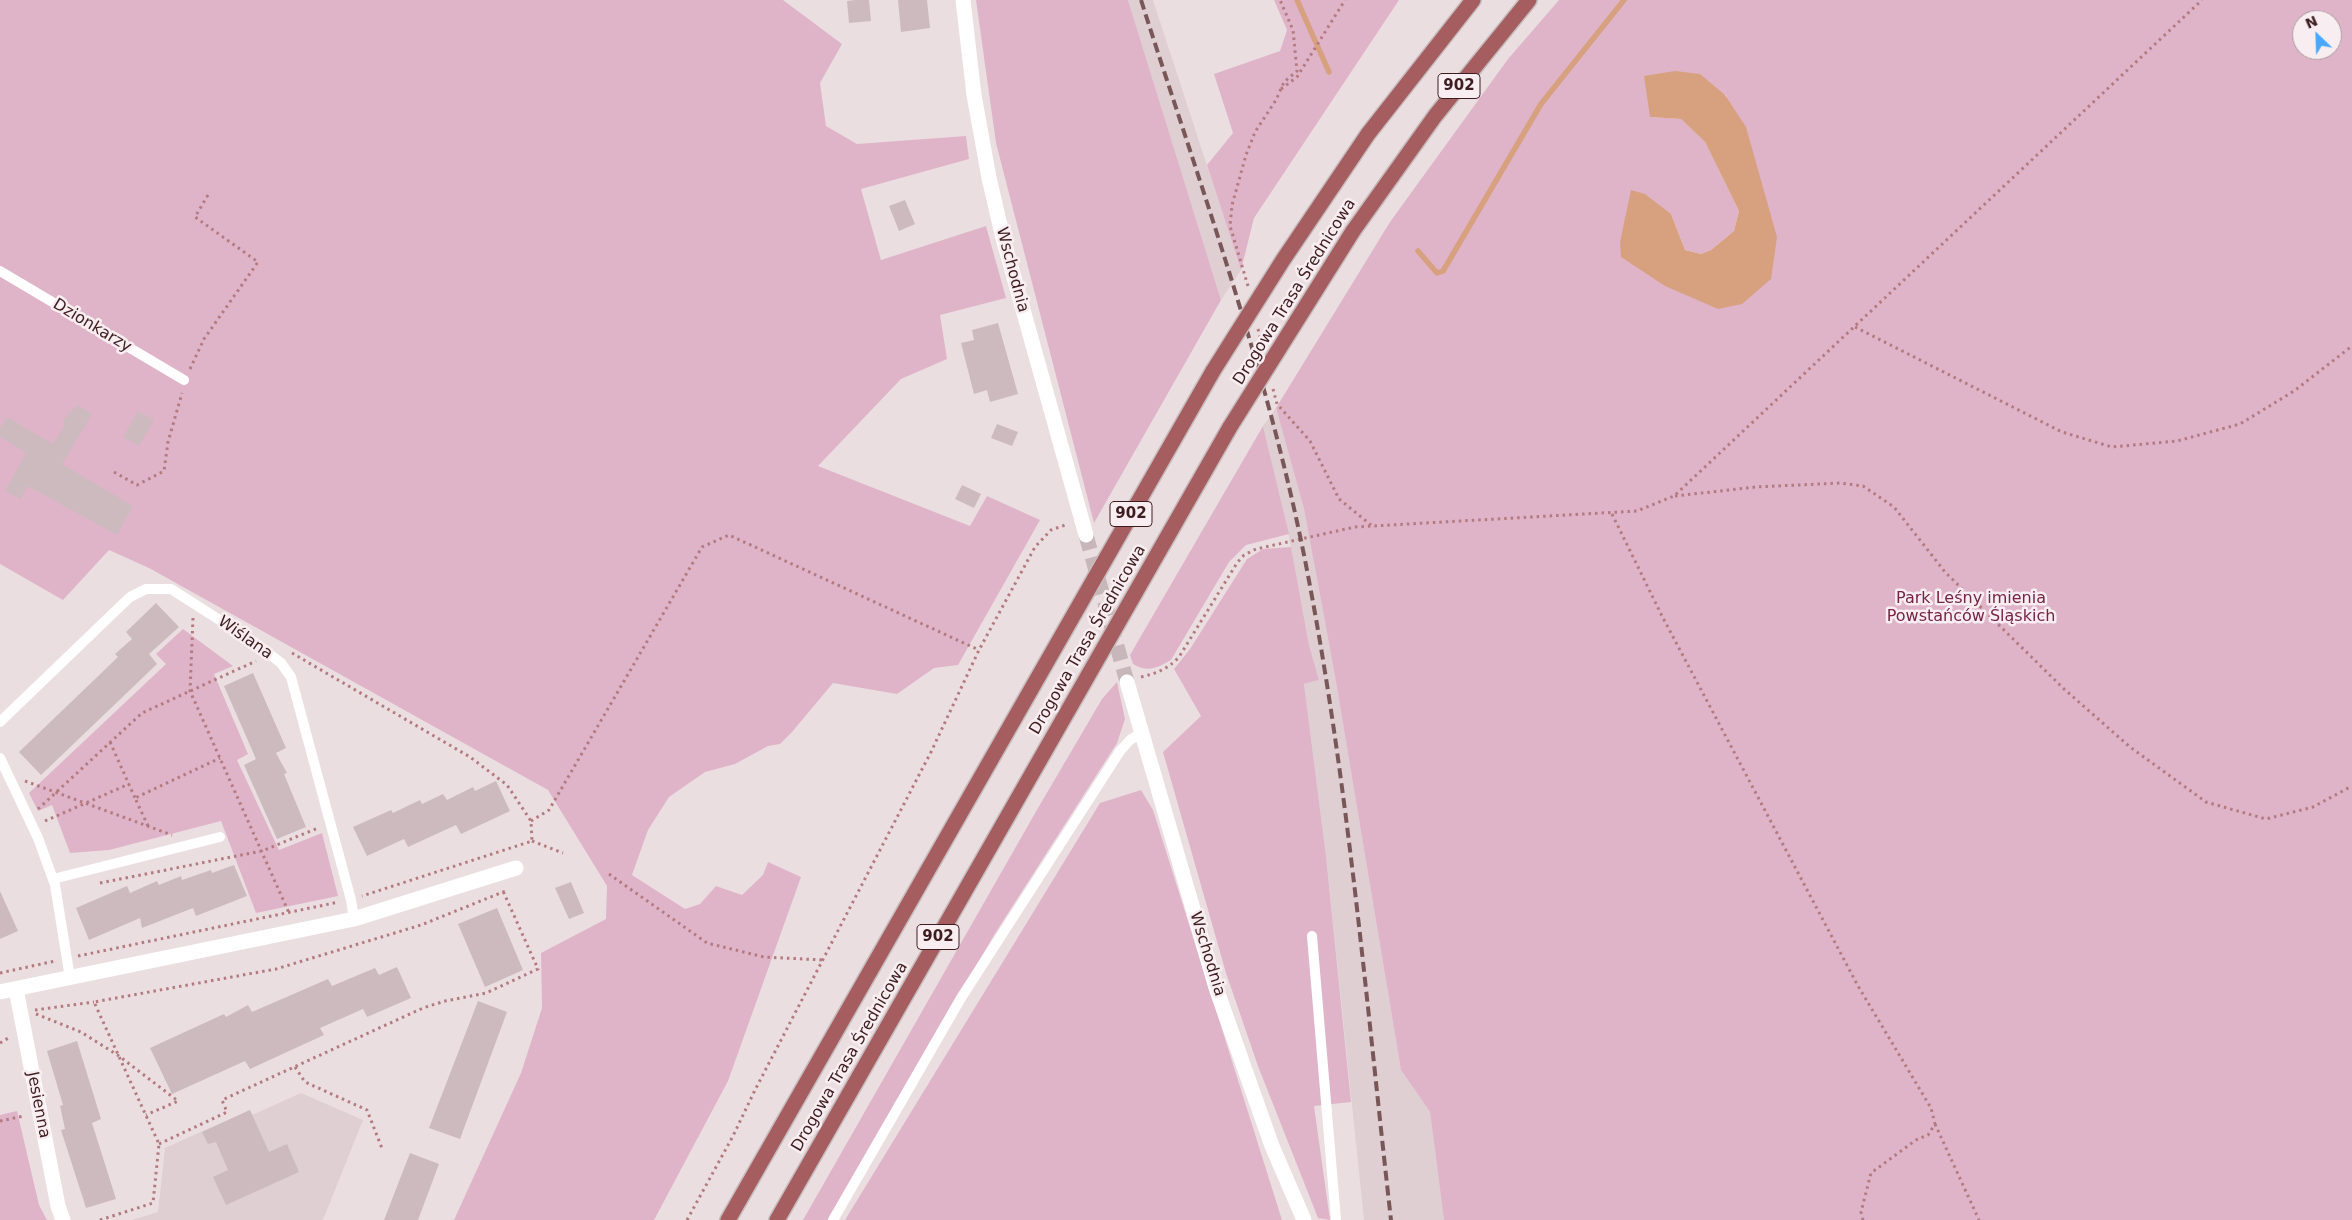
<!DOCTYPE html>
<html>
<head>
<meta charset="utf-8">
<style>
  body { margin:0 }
  #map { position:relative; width:2352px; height:1220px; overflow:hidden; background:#ebdee1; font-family:"DejaVu Sans",sans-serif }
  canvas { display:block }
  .north { position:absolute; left:2292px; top:10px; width:50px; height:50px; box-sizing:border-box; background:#f8eef1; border:1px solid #ad9a9d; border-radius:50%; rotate:336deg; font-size:14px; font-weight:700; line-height:20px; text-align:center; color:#3d1d1f }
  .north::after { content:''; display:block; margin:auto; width:18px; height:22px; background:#48a7ff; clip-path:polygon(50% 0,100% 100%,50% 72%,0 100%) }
</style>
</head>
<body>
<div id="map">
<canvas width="2352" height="1220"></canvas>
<div class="north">N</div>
</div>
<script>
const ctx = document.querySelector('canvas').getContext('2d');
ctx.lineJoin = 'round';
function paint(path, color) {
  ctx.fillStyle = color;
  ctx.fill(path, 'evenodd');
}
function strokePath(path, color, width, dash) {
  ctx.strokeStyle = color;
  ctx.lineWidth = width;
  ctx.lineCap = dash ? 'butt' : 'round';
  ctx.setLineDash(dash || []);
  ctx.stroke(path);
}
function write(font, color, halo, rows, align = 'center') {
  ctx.font = font + ' "DejaVu Sans",sans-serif';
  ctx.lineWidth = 5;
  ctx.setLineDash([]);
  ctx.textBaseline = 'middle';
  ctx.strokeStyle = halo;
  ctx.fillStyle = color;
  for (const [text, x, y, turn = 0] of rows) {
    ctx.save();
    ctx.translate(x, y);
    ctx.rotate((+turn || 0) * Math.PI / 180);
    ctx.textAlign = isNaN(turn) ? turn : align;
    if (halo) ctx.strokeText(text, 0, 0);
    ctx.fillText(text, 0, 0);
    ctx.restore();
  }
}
paint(new Path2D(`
  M1128,0h25l88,270 -20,30z
  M1276,408l28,101 31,167 66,394 29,42 14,108h-80l-38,-364 -22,-172 15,-4 -10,-35 -23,-123 -23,-96z
  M301,1093l62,27 -40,100h-191l26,-8 7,-64 85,-38 2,5z`), '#dfcfd2');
paint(new Path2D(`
  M0,0h783l59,44 -22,39 6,43 31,18 109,-8 3,23 -108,30 20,71 105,-34 20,72 -66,17 7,44 -46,20 -83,87 152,60 17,-30 53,24 -82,145 -24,3 -37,26 -64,-11 -41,49 -12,12 -12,2 -33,18 -30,8 -36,25 -21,33 -16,45 53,34 15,-5 16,-18 26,9 21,-20 5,-13 33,15 -73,204 -74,139h-200l67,-147 21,-65 -1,-55 65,-34 1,-33 -59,-96 -399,-222 -40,-18 -46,50 -63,-36z
  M976,0h152l93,300 -127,223 -98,-380z
  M1274,0h125l-145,218 -13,52 -34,-105 26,-32 -19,-59 66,-23 7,-21z
  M1559,0h793v1220h-908l-14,-108 -29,-42 -66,-394 -31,-167 -28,-101 114,-186 118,-163zM2302,20h30v30h-30zM1726,95l45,184 -151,-37 51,-28 14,36 16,4 10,-4 23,-19 5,-20 -34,-69 -24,-23 -31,-2z
  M1263,426l26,108 -43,11 -17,17 -58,98c-14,8 -23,13 -38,4l-3,-9z
  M1291,547l18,98 10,35 -15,4 22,172 25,246 -37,4 16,114 -12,-2 -60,-152 -32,-93 -63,-221 38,-36 -27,-47 16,-20 57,-90 16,-10z
  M183,629l50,37 -19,8 34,80 -11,6 42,90 43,-17 16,63 -82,17 -35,-92 -112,29 -39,3 -18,-48 -14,6 -9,-18 137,-129 -10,-10z
  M1117,682l8,37 -8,24 -123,192 -166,285h-25l235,-412 64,-109z
  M1141,790l12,20 129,410h-437l255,-417z
  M17,1111l22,94 8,15h-47v-105z`), '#dfb4c9');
paint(new Path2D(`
  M1675,71l25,3 25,21 21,32 31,110 -6,42 -29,25 -24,5 -53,-23 -44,-29 -1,-15 11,-52 14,4 26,20 14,36 16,4 10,-4 23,-19 5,-20 -34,-69 -24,-23 -31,-2 -6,-41z`), '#d7a17f');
strokePath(new Path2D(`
  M1297,0l32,72
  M1418,251l19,22 6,-2 98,-167 83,-104`), '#d7a17f', 5.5);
paint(new Path2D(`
  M855,0h14l2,21 -22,2 -2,-22z
  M898,0h29l3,28 -29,4z
  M905,200l10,24 -16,7 -10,-25z
  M998,323l20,71 -28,8 -3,-12 -13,4 -13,-51 13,-3 -2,-10z
  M77,405l15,9 -30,50 71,42 -16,29 -89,-49 -8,13 -15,-8 21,-38 -26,-16v-9l7,-11 46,27 12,-19 -2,-5z
  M138,411l16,9 -15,26 -16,-9z
  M997,424l21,8 -6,14 -21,-8z
  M962,485l19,9 -7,14 -19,-9z
  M156,603l23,24 -30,27 8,10 -116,111 -22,-23 99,-95 -3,-3 17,-15 -6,-7z
  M253,673l33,75 -10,5 11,20 -3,1 22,53 -29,12 -33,-74 12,-6 -32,-73z
  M496,781l14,30 -49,23 -5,-9 -48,22 -4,-8 -37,17 -14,-29 38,-17 2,3 27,-13 2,4 21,-10 4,6 26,-13 2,4z
  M234,865l13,31 -51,20 -3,-8 -51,20 -2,-10 -51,22 -13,-32 51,-22 3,7 27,-12 2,4 22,-9 1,4 29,-10 1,3z
  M571,882l13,31 -15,6 -14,-31z
  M0,891l18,40 -18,8z
  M497,908l26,62 -38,17 -27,-63z
  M397,967l14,31 -44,19 -4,-8 -43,19 4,7 -74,34 -5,-8 -73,33 -22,-46 74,-34 2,3 22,-12 4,7 76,-33 4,7 43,-18 4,7z
  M478,1001l29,11 -47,127 -31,-11z
  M77,1041l24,78 -9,4 24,76 -30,9 -25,-78 4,-1 -5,-23 3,-1 -16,-54z
  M250,1110l19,42 18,-8 12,28 -73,33 -13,-28 15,-7 -12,-28 -8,2 -6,-12z
  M410,1153l29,11 -21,56h-34z`), '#ccbabe');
strokePath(new Path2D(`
  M1086,535l41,147`), '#c8b7ba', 15, [15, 8]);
const primary = new Path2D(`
  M1368,134l105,-134
  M1353,231l82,-115 94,-116
  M728,1220l485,-849
  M777,1220l453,-793`);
strokePath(primary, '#c5bbbc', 18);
strokePath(new Path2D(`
  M1281,89l16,-12 48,-77
  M1248,286l-18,-60 2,-21 14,-50 9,-23 21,-32 8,-18 13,-11 -4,-41 -13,-30
  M1855,327l207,105 50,15 65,-6 63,-17 54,-33 58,-45
  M1258,329l4,15
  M190,369l14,-30 54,-77 -63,-45 13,-22
  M1273,389l4,15 33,37 29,58 32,26
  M114,472l23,13 27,-14 4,-29 14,-49
  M1675,496l81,-9 84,-4 23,3 31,21 51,65 118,116 67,59 76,55 60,17 47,-12 39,-21
  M1612,514l50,102 196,370 73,122 4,16 -7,11 -12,5 -45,33 -10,39 2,8
  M193,618l-3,73 99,222
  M292,653l178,104 37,28 24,36 1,20 -170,55
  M1141,677c16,-4 27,-8 38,-20l58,-94 7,-8 12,-6 99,-22 282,-16 37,-15 528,-496
  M110,742l25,56
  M25,781l147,54
  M38,809l104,-96 114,-52
  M45,821l84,-37
  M531,821l18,-11 153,-263 27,-12 250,115
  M148,826l-13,-28 85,-40
  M532,841l31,12
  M609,874l98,69 57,14 59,3
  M100,883l162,-32 56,-23
  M78,956l261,-54
  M0,973l55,-12
  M35,1010l59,-8
  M36,1014l45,18 38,24 59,45 -32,14
  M0,1043l10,-6
  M295,1067l10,15 62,28 16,41
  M0,1121l24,-5
  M1935,1124l44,96
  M159,1144l68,-32 -5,-12 201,-92 22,-7 41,-8 52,-24 -35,-78
  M100,1220l53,-17 6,-59 -65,-142 182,-33 145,-44 87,-35
  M687,1220l46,-84 22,-46 176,-338 48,-102 56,-103 16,-17 17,-6`), '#b37a7f', 3, [2.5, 4]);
strokePath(new Path2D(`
  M0,271l184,109
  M0,722l130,-125 16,-8h25l83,53 27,21 10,14 60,223 3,19
  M0,758l38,80 17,47 15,93
  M53,879l167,-42
  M1312,936l24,284
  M833,1220l128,-222 159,-247 10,-11 11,-7`), '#fff', 10);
strokePath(new Path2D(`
  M963,0l11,95 15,83 14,60 83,297
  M1127,682l89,306 56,158 32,74
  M16,989l42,217 5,14
  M0,992l354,-73 162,-51`), '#fff', 15);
strokePath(primary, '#a65d5f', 15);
strokePath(new Path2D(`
  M1141,0c59,185 126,369 164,560 43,218 61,440 86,660`), '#795759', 4, [10, 5]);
const primaryBridge = new Path2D(`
  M1213,371l70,-111 85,-126
  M1230,427l123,-196`);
strokePath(primaryBridge, '#c5bbbc', 18, []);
strokePath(primaryBridge, '#a65d5f', 15);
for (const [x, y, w] of [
  [1459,86,42],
  [1131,514,42],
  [938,937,42]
]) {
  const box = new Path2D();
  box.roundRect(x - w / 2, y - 12.5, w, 25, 4);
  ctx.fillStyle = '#f8eef1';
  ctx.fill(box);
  strokePath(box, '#3d1d1f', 1);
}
write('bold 15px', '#3d1d1f', null, [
  ["902",1459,86],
  ["902",1131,514],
  ["902",938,937]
]);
write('16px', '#3d1d1f', '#f8eef1', [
  ["Wschodnia",1012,270,75],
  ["Drogowa Trasa Średnicowa",1295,292,-58],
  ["Dzionkarzy",92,326,31],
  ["Wiślana",245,638,35],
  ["Drogowa Trasa Średnicowa",1088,640,-60],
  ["Wschodnia",1207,954,73],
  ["Drogowa Trasa Średnicowa",850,1057,-60],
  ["Jesienna",38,1105,79]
]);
write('16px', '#772343', '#f8eef1', [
  ["Park Leśny imienia",1971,599],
  ["Powstańców Śląskich",1971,617]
]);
</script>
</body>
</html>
